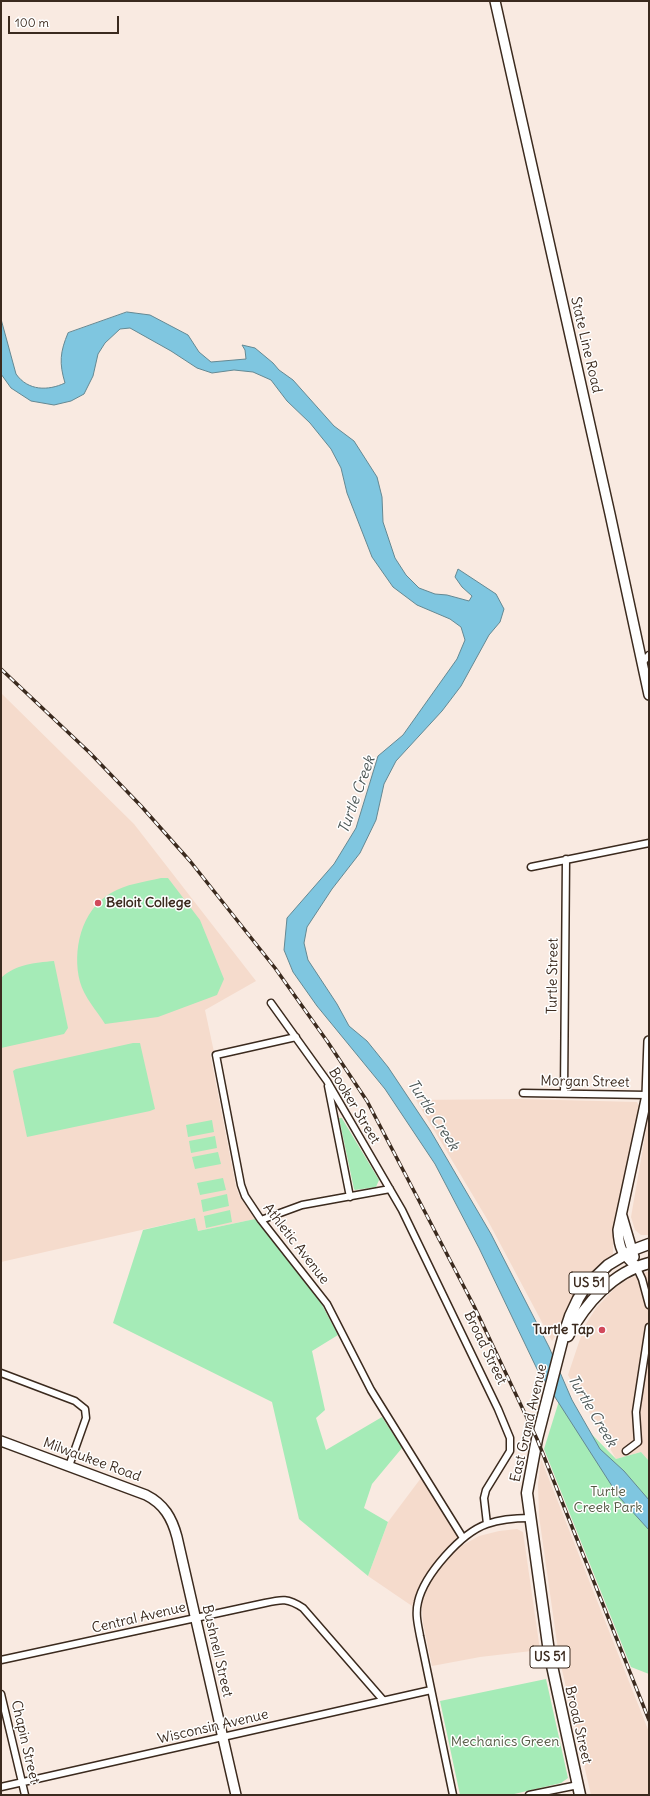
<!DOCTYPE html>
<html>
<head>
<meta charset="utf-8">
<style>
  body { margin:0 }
  #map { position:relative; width:650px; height:1796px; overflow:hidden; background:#f9eae1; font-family:Delius,sans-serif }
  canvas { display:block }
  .frame { position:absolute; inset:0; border:2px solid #3b2a1e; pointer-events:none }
  .scale { position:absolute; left:8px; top:16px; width:111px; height:18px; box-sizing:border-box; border:2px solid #3b2a1e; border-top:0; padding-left:5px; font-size:12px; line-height:14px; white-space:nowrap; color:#3b2a1e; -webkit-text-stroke:3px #fff; paint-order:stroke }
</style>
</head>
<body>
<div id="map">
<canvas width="650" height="1796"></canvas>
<div class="frame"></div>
<div class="scale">100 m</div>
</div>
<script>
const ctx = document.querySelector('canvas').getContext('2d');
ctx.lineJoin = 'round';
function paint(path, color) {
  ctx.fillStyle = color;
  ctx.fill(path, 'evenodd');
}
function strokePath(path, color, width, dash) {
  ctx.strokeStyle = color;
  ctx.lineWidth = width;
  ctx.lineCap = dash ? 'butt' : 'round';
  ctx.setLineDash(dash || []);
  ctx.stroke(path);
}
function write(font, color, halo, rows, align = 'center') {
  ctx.font = font + ' Delius,sans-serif';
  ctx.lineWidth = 3;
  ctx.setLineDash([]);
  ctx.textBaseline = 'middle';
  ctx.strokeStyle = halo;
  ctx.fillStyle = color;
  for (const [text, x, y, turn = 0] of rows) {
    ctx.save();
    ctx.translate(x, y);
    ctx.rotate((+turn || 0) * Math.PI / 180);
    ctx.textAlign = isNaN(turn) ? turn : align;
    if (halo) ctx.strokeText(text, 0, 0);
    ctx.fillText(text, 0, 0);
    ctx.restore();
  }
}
paint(new Path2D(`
  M1,693l133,131 122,157 -51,29 9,42 -4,1 26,134 4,10 15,22 -57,12 -4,-13 -193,44z
  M520,1099l117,3 3,6 -27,119v27l-61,87 -65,-122 -71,-119z
  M649,1113v122h-8l-6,-5 -4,-13z
  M649,1271v190l-8,-9 -25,7 -48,-84 11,-33 7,-18 10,-16 20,-21 12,-8z
  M541,1459l108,273v63h-58l-32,-138 -20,-141 -1,-32z
  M421,1478l42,67 16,-9 20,-5 18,-2 6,3 17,118 -60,7 -48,9 -9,-43 -1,-15 -10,-2 -44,-30 20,-54z`), '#f5dbcc');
paint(new Path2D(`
  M161,878h7l32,42 24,59 -7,16 -59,22 -53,7c-8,-13 -21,-27 -25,-42 -8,-31 1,-72 31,-89 15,-9 33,-11 50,-15z
  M54,961l14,67 -4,6 -63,14v-70c15,-14 33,-15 53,-17z
  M133,1043h7l15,66 -5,2 -123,26 -14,-66 3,-2z
  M339,1118h3l1,2 36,60 -3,7 -21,3 -1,-1z
  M212,1120l2,12 -26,5 -2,-12z
  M215,1136l2,12 -26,5 -2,-12z
  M218,1152l3,12 -26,5 -3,-12z
  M223,1178l3,12 -26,5 -3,-12z
  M227,1194l2,12 -26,6 -2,-12z
  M230,1210l2,12 -26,6 -2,-12z
  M195,1218l3,13 57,-12 66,84 17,32 -26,16 13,59 -9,8 10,32 56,-33 20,31 -30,36 -8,24 24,14 -20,54 -69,-57 -27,-117 -159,-79 30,-93z
  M559,1401l57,58 25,-7 8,9v213l-18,-7 -87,-218z
  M546,1679l22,99 -7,5 -51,12h-50l-20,-94z`), '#a5ebb7');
const water = new Path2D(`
  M127,312l23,3 38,20 11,17 12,10 35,-3 -1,-9 -3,-5 13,3 18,15 6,7 14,10 41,46 20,15 23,36 5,20 1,25 12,36 11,17 13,13 16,6 12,1 22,6 3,-5 -10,-9 -7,-10 3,-8 38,25 8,15 -4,13 -11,13 -28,51 -19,25 -46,50 -12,23 -8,36 -16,33 -28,36 -25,38 -3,16 4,17 29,44 12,22 18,15 21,26 42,63 61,104 58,113 23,53 28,49 24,22 25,29v30l-30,-33 -82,-128 -58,-121 -44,-84 -50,-75 -68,-83 -24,-34 -9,-22 3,-32 47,-54 22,-36 22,-72 25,-21 54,-76 8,-19 -4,-13 -11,-8 -33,-14 -24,-18 -21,-30 -25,-64 -6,-25 -10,-19 -21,-26 -23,-22 -16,-21 -18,-8 -19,-2 -22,3 -15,-5 -26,-17 -41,-23 -10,1 -15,14 -7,11 -5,22 -9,18 -13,7 -17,4 -23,-4 -20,-13 -10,-14v-55l15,55c12,17 32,17 49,9 -6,-20 -5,-31 3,-50z`);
paint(water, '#7fc6e0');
strokePath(water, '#648892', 1);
const street = new Path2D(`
  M642,663l7,-8
  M531,867l118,-24
  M271,1003l56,78 75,129 96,199 12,29v13l-24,39 -2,8 3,26
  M296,1037l-80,18 25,130 4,11 16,24 66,84 44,86 92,148
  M328,1086l22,111
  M523,1093l124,2
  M564,1093l2,-234
  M261,1220l41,-15 88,-16
  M636,1266l6,13 7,26
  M1,1373l74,28 10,8 1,9 -17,48
  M626,1451l12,-9 -2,-30 13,-85
  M1,1660l264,-57c17,-4 23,-5 38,5l80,92
  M1,1694l24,101
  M1,1787l430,-97
  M453,1795l-33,-159c-2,-11 -5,-22 -2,-34 6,-27 43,-69 69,-78 14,-5 29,-6 43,-6
  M529,1795l49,-10`);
const secondary = new Path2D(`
  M495,1l115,513 39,181
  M622,1216l12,41
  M636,1266c-14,-12 -17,-17 -18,-36l29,-135 2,-54
  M1,1441l145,54c18,9 26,23 31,42l59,258`);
const primary = new Path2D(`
  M568,1336c17,-32 45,-64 81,-73
  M580,1795l-31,-143 -22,-159 10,-54 27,-105 6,-18 8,-17 8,-13 22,-21 25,-15 16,-6`);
strokePath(street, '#3b2a1e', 9);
strokePath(secondary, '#3b2a1e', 12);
strokePath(primary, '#3b2a1e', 13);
strokePath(street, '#fff', 6);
strokePath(secondary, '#fff', 9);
strokePath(primary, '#fff', 10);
const rail = new Path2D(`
  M1,669l89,84 51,53 49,55 85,107 52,73 40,60 107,205 63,133 112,281`);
strokePath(rail, '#3b2a1e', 3.5);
strokePath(rail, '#fff', 2, [6]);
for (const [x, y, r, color] of [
  [98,903,4,"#d1495b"],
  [602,1330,4,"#d1495b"]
]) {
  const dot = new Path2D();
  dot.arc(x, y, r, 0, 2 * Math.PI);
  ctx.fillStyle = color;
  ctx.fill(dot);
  strokePath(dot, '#fff', 1.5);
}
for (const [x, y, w] of [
  [589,1283,40],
  [550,1657,40]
]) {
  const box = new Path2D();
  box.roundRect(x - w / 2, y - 11, w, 22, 3);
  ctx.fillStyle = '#fff';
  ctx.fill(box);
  strokePath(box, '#3b2a1e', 1);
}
write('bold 13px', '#3b2a1e', null, [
  ["US 51",589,1283],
  ["US 51",550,1657]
]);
write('14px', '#3b2a1e', '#fff', [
  ["State Line Road",586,345,77],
  ["Turtle Street",553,976,-89],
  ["Morgan Street",585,1082,1],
  ["Booker Street",354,1106,59],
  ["Athletic Avenue",296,1244,52],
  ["Broad Street",485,1348,64],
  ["East Grand Avenue",529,1423,-77],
  ["Milwaukee Road",92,1460,20],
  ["Central Avenue",139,1618,-13],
  ["Bushnell Street",217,1651,77],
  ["Broad Street",578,1725,77],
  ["Wisconsin Avenue",213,1727,-13],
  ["Chapin Street",25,1742,77]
]);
write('bold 14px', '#3b2a1e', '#fff', [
  ["Beloit College",106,903],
  ["Turtle Tap",594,1330,"right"]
], 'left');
write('14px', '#565a44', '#fff', [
  ["Turtle",608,1492],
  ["Creek Park",608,1508],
  ["Mechanics Green",505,1742]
]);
write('italic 15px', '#4f5958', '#fff', [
  ["Turtle Creek",357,795,-70],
  ["Turtle Creek",433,1115,57],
  ["Turtle Creek",592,1411,59]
]);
</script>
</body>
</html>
